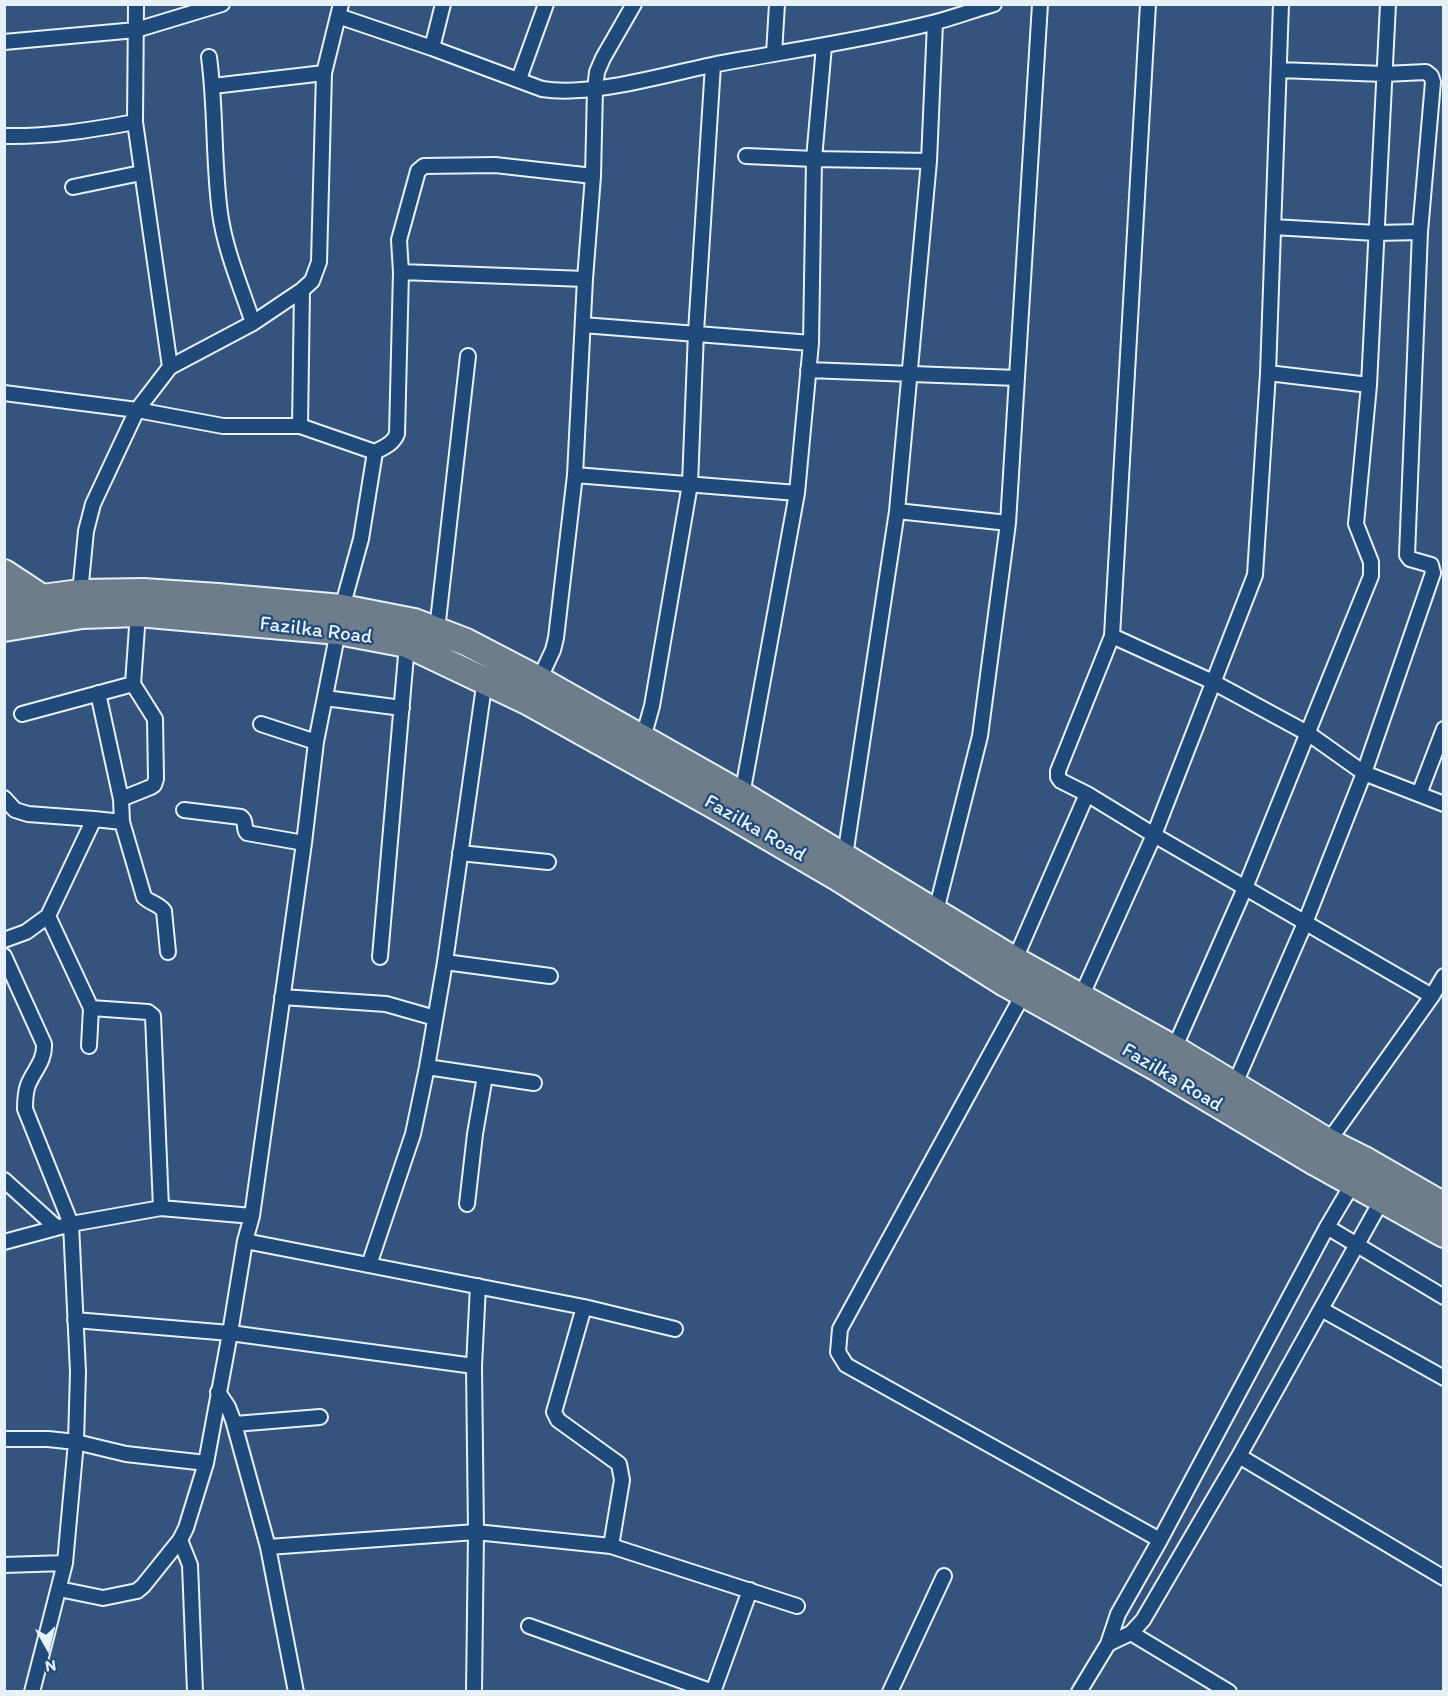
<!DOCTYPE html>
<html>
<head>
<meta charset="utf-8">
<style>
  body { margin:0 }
  #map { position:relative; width:1448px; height:1696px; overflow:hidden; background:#34547e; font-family:Itim,sans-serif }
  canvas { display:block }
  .frame { position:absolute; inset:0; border:6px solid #e8f1f8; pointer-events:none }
  .north { position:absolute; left:18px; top:1618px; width:60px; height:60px; -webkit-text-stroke:4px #1f4a7a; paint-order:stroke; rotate:172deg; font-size:16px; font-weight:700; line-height:24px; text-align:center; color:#e8f1f8 }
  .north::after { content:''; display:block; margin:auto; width:21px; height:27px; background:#e8f1f8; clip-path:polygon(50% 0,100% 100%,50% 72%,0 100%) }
</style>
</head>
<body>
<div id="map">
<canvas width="1448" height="1696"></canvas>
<div class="frame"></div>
<div class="north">N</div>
</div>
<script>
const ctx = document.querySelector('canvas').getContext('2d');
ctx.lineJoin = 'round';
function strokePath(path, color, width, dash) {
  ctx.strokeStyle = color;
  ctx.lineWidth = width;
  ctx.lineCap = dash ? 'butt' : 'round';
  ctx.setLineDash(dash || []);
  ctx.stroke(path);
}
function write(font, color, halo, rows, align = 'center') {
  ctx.font = font + ' Itim,sans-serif';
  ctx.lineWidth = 4.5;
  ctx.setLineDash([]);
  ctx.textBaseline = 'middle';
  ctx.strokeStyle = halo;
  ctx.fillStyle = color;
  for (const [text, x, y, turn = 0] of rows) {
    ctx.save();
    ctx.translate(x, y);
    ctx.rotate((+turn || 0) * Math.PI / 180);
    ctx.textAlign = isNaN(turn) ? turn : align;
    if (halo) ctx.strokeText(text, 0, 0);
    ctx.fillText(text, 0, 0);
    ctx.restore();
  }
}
const street = new Path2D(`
  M136,4l-1,118 35,245
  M338,16l94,32 110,41c49,8 120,-14 170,-24 74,-14 148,-24 220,-42 21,-5 41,-13 62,-19
  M4,42l132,-12 86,-26
  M432,48l11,-44
  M774,54l3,-50
  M209,57c7,51 4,104 11,156 5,37 21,74 33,110
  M519,79l27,-75
  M213,86l111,-13
  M4,136c45,1 87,-6 131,-14
  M746,156l68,3 115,2
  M73,187l68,-14
  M1273,227l103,6 44,-1
  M401,272l-2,-32 19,-69 6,-5 71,-1 98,11
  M302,290l-2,136 75,26 -14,87 -19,69
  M583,325l228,18
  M808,370l209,8
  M1268,373l101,12
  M4,393l133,17 33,-43 83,-44 49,-33 10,-9 7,-19 5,-189 17,-69
  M375,452c9,-5 18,-8 22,-18l4,-162 184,7
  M575,475l222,18
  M897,511l111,12
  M80,593l6,-62 7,-27 44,-94 86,16h77
  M437,630l31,-274
  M1112,636l101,46 96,52 55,39 80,31
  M539,680l14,-30 3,-12 19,-163 10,-196 8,-103 2,-87 2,-17 6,-14 31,-54
  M98,693l23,106 1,23 22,75c6,6 15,7 20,14l4,41
  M325,698l77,10
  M22,714l111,-30 5,-71
  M261,724l55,18
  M643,738l9,-32 38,-222 6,-152 17,-267
  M1087,794l67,41 278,161
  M1419,794l25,-65
  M742,795l55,-302 14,-150 3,-184 10,-113
  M4,798l11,12 13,4 66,5
  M121,799l30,-12 3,-2 2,-6 -1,-60 -22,-35
  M184,810l57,7c6,4 2,11 6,16l57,10
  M460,853l88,9
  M845,856l52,-345 32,-350 6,-138
  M936,911l44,-175 28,-213 32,-519
  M4,940l22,-8 22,-16
  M4,956l40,88c1,17 -10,26 -16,41 -3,8 -3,16 -3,24l46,115 7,148 -2,70 -11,121 -33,129
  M380,957l27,-313
  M445,962l105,14
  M1013,964l74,-170 -26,-13 -3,-4v-6l54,-135 36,-632
  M1026,989l-186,340 -2,23 8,13 314,175
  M282,997l104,7 49,14
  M1081,997l73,-162 101,-260 13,-202 13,-369
  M91,1008l57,4 5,4 8,192
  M89,1046l2,-38 -43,-92 46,-97 28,3
  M1174,1049l71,-161 126,-312v-14l-15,-38 13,-139 19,-381
  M427,1067l107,16
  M1234,1086l71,-163 59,-150 69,-200 -2,-8 -21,-6 -3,-4 13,-323 13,-150 -2,-6 -5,-4 -42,2 -105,-4
  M1328,1142l104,-146 12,-20
  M4,1180l52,47
  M467,1204l8,-70 10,-58
  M1327,1227l117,70
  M245,1241l339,66 91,22
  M4,1242l67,-18 90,-16 91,8
  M369,1265l44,-131 14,-67 18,-105 40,-283
  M584,1307l-30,105 4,8 61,44 3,16 -11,66
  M1321,1309l123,69
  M75,1320l155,13 244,33 2,166 -2,160
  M474,1366l4,-80
  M218,1392l10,15 5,13 35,127 28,145
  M235,1424l85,-7
  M4,1439h44l28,3 50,12 80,9
  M1239,1456l205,122
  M180,1540l10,25 5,127
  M268,1547l208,-15 135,14 186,60
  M4,1565l61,-2
  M59,1589l44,9 34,-7 6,-5 37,-46 6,-12 20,-65 24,-130 15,-92 7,-25 52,-373 12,-101 22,-111
  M529,1626l184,66
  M1131,1633l98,59
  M1108,1644l23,-11 12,-13 96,-164 145,-260
  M713,1692l37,-102
  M890,1692l54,-116
  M1079,1692l29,-48 10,-30 42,-74 167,-313 39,-66`);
const highway = new Path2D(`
  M4,573l38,25
  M4,603l76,-10 63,-1 75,5 124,11 72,14 52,20 73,38 203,115 272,165 160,89 154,93 38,19 78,45
  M4,628l78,-13 56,-2 200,18 69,13 120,57 192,107 120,70 166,105 156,87 156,93 127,71`);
strokePath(street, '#e8f1f8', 18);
strokePath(highway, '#e8f1f8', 30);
strokePath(street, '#1f4a7a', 14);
strokePath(highway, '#6d7d8c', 26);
write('21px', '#e8f1f8', '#1f4a7a', [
  ["Fazilka Road",316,631,7],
  ["Fazilka Road",755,829,30],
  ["Fazilka Road",1172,1078,31]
]);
</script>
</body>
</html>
